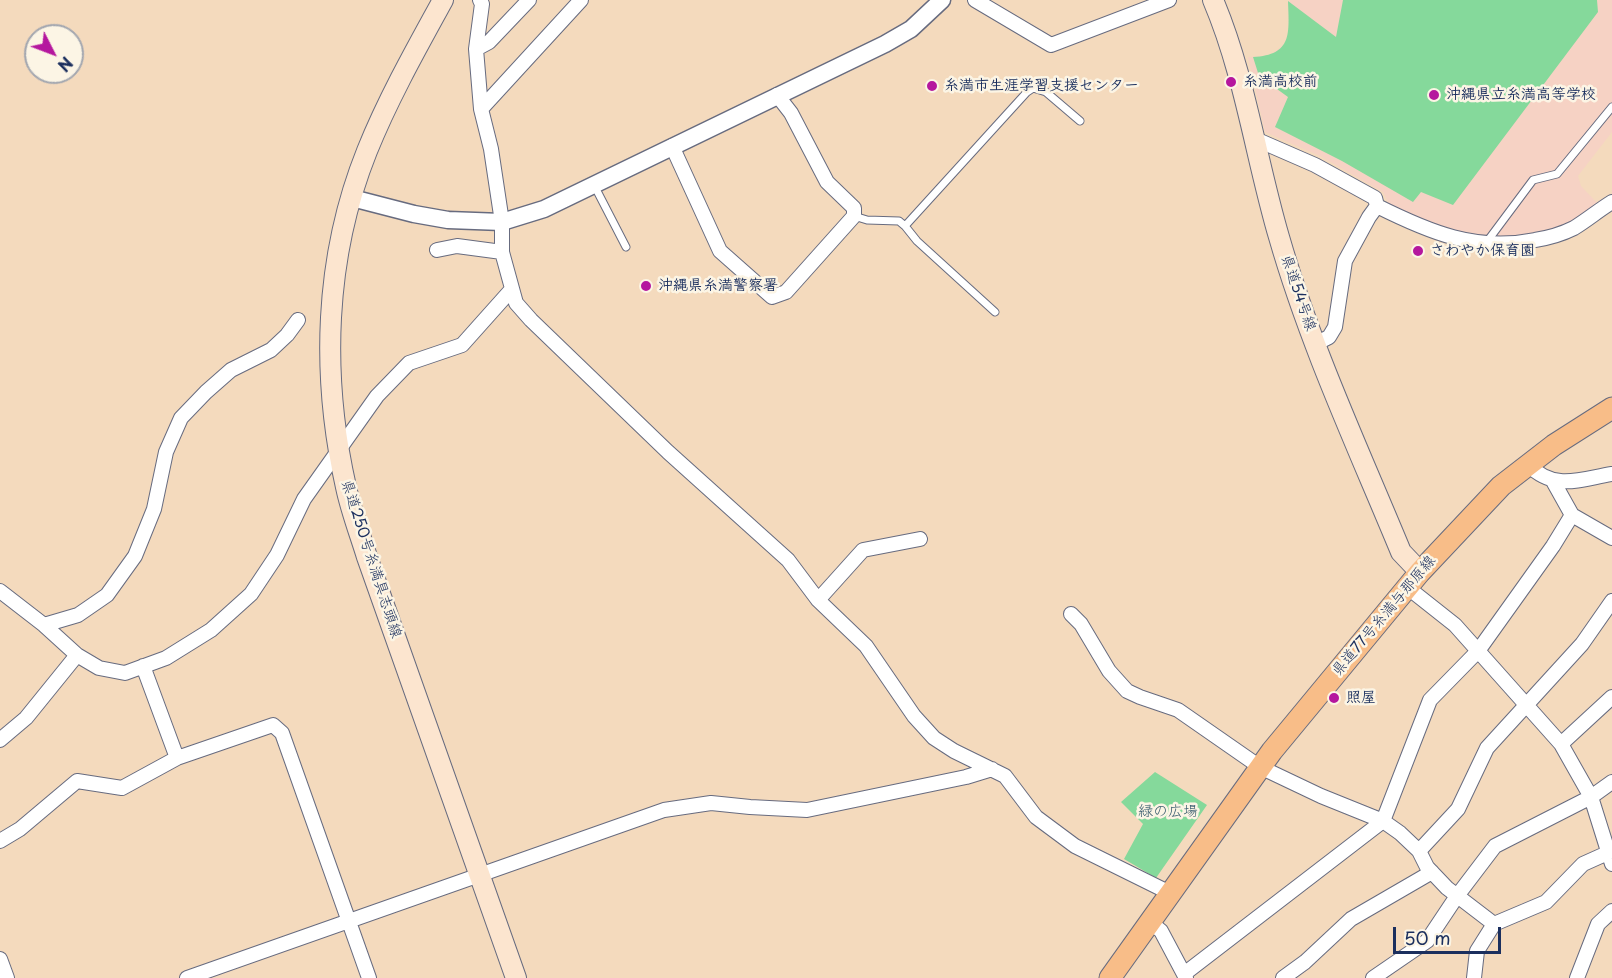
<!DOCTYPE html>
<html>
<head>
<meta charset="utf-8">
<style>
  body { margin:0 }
  #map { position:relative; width:1612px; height:978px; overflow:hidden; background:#f4dabd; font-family:"Playpen Sans",sans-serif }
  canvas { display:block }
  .north { position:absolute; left:24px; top:24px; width:60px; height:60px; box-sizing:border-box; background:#fcf5e5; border:2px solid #a2a6af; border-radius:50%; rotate:132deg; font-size:16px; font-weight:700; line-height:24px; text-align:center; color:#1b2f5e }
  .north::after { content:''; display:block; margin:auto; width:21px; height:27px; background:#b5179e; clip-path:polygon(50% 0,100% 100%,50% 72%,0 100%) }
  .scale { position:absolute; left:1393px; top:927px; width:108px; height:27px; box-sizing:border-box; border:3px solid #1b2f5e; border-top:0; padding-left:8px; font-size:18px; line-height:21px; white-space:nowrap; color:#1b2f5e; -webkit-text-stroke:4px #fcf5e5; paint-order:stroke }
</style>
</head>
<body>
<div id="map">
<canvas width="1612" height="978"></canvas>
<div class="north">N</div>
<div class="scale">50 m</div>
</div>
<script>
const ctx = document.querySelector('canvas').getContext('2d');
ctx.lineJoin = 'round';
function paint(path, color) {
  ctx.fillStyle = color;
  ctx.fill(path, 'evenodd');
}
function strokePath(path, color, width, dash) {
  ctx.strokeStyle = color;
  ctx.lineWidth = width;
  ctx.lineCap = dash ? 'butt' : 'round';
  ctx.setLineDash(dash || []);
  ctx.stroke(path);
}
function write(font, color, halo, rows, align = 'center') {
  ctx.font = font + ' "Playpen Sans","Klee One",sans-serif';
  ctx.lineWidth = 5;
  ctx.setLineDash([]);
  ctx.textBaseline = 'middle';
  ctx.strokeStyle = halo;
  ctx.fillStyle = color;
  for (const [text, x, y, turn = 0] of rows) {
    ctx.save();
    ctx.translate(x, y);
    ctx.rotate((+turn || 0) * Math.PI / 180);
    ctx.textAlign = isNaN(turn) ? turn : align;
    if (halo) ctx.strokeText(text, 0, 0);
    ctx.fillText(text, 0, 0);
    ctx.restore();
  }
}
paint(new Path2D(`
  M1292,0h320v132l-34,44 3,10 18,19 -34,23 -55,13 -64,-10 -55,-23 -8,-16 -63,-36 -55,-24 -17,-75 21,-1 16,-12 4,-11 -1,-32z`), '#f6d2c4');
paint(new Path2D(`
  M1343,0h254l1,12 -145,193 -32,-13 -8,10 -71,-41 -67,-34 13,-30 -29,-21 -6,-19c40,-2 36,-24 35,-56l48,36z
  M1155,772l52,33 -51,73 -32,-19 19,-35 -22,-22z`), '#85d99b');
const service = new Path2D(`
  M594,185l32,62
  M854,216l13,4 32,1 6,5 122,-134 6,-4 13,4 34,29
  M905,226l12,15 78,71
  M1486,243l47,-63 24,-6 55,-67`);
const minor = new Path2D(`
  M480,0l2,4 -6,45 5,60 10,40 11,73v30l14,51 15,17 137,132 120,108 30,40 48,46 48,70 20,22 20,13 51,25 31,41 39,29 95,47
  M975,0l76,45 118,-45
  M476,49l13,-7 40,-42
  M481,109l100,-109
  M1253,138l62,27 60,33 2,8 -8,11 -24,44 -10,66 -6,10 -14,7
  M672,146l48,105 52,46 14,-5 68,-76v-8l-27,-26 -36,-69 -14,-18
  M1377,206c52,26 99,46 158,34 13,-2 27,-6 39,-12 13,-8 25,-18 38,-26
  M437,250l20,-4 45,6
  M1527,464c28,27 50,16 85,10
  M1572,515l40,23
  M1407,587l48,38 106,119 30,53 21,67
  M0,591l44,34 33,30 22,13 26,5 41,-15 45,-28 40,-36 26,-39 27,-56 73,-103 32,-33 53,-18 50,-56
  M818,600l45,-50 57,-11
  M1071,614l10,10 28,47 18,20 13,6 38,13 82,57 61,29 62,25 17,12 19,18 8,16 20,21 47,36 -17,27 -3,27
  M44,625l34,-10 29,-20 28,-39 19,-47 12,-57 15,-34 25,-26 25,-22 40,-20 16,-15 11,-15
  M143,666l34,92
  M0,740l26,-22 51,-63
  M1561,744l51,-47
  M0,841l20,-12 57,-48 45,7 55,-30 96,-33 9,8 87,245
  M1419,851l39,-42 29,-61 95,-104 30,-43
  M1150,922l11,9 25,47
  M1494,924l52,-22 37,-38 29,-13
  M0,959l7,19
  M1184,974l199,-153 47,-121 48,-49 75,-105 19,-31 -19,-34
  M187,978l477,-168 47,-7 39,4 57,3 159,-33 26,-8
  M1283,978l22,-16 46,-43 81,-47
  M1373,978l54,-37 30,-45 38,-50 96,-49 21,-15
  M1577,978l21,-54 14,-13`);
const tertiary = new Path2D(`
  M352,198l62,16 34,6 54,2 42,-13 341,-165 26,-15 31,-29`);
const secondary = new Path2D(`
  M443,0c-27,49 -55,99 -76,151 -43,107 -46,225 -21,336 5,24 14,47 21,70l149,421
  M1213,0c32,75 43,159 66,237 31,108 79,211 122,315l19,20`);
const primary = new Path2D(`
  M1110,978l162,-227 148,-179 81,-86 53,-41 58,-37`);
strokePath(service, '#676b7f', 9);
strokePath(minor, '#676b7f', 16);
strokePath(tertiary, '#676b7f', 19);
strokePath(secondary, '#676b7f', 22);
strokePath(primary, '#676b7f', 23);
strokePath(service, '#fff', 7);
strokePath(minor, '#fff', 14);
strokePath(tertiary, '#fff', 16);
strokePath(secondary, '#fce5cf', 20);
strokePath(primary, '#f8bd88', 21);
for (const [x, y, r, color] of [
  [1231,82,6,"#b5179e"],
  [932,86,6,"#b5179e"],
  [1434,95,6,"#b5179e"],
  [1418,251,6,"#b5179e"],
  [646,286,6,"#b5179e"],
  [1334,698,6,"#b5179e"]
]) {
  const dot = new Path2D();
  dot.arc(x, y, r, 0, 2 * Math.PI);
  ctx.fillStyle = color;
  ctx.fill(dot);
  strokePath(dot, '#fcf5e5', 2);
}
write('bold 15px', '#1b2f5e', '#fcf5e5', [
  ["糸満高校前",1243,82],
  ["糸満市生涯学習支援センター",944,86],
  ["沖縄県立糸満高等学校",1446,95],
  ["さわやか保育園",1430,251],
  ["沖縄県糸満警察署",658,286],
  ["照屋",1346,698]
], 'left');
write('15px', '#1b2f5e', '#fcf5e5', [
  ["県道54号線",1298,293,71],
  ["県道250号糸満具志頭線",371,559,72],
  ["県道77号糸満与那原線",1384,616,-50]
]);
write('15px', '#365a6d', '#fcf5e5', [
  ["緑の広場",1168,812]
]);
</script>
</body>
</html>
